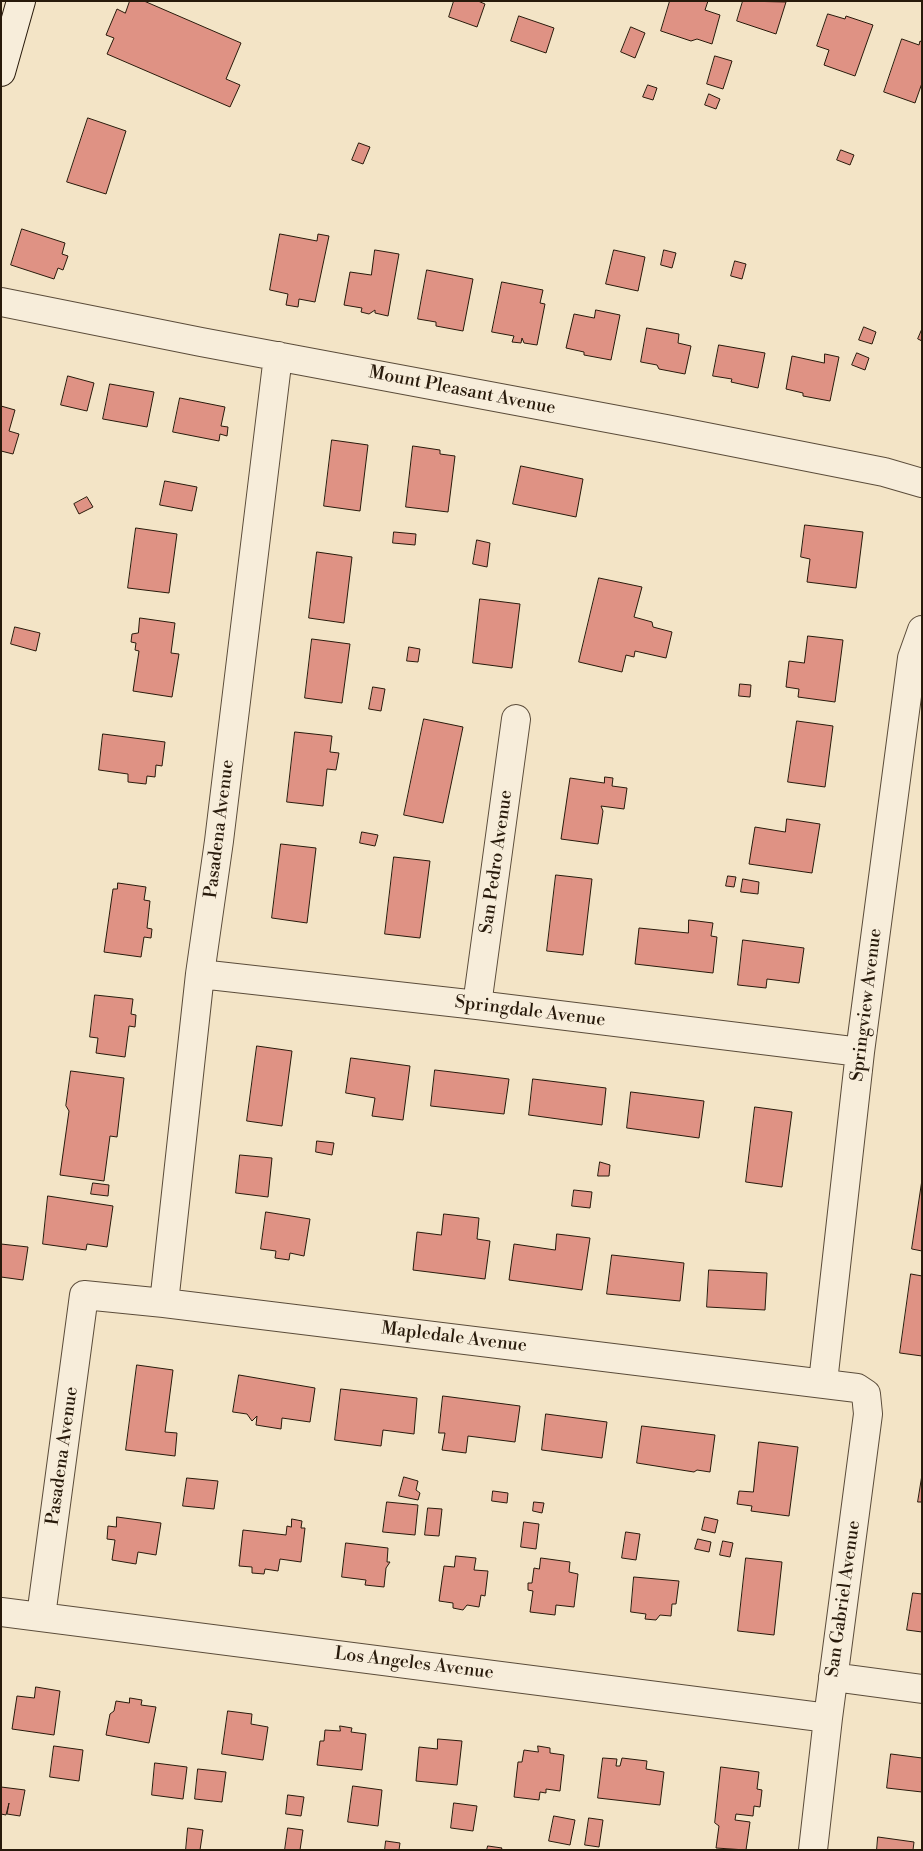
<!DOCTYPE html>
<html>
<head>
<meta charset="utf-8">
<style>
  body { margin:0 }
  #map { position:relative; width:923px; height:1851px; overflow:hidden; background:#f3e4c6; font-family:"Libre Bodoni",serif }
  canvas { display:block }
  .frame { position:absolute; inset:0; border:2px solid #281a0b; pointer-events:none }
</style>
</head>
<body>
<div id="map">
<canvas width="923" height="1851"></canvas>
<div class="frame"></div>
</div>
<script>
const ctx = document.querySelector('canvas').getContext('2d');
ctx.lineJoin = 'round';
function paint(path, color) {
  ctx.fillStyle = color;
  ctx.fill(path, 'evenodd');
}
function strokePath(path, color, width, dash) {
  ctx.strokeStyle = color;
  ctx.lineWidth = width;
  ctx.lineCap = dash ? 'butt' : 'round';
  ctx.setLineDash(dash || []);
  ctx.stroke(path);
}
function write(font, color, halo, rows, align = 'center') {
  ctx.font = font + ' "Libre Bodoni",serif';
  ctx.lineWidth = 5;
  ctx.setLineDash([]);
  ctx.textBaseline = 'middle';
  ctx.strokeStyle = halo;
  ctx.fillStyle = color;
  for (const [text, x, y, turn = 0] of rows) {
    ctx.save();
    ctx.translate(x, y);
    ctx.rotate((+turn || 0) * Math.PI / 180);
    ctx.textAlign = isNaN(turn) ? turn : align;
    if (halo) ctx.strokeText(text, 0, 0);
    ctx.fillText(text, 0, 0);
    ctx.restore();
  }
}
const building = new Path2D(`
  M130,1h14l97,42 -15,36 14,6 -10,22 -123,-53 7,-16 -8,-3 11,-26 8,4z
  M454,1h24l7,3 -8,23 -28,-10z
  M670,1h38l-3,9 15,5 -8,29 -15,-5 -6,2 -30,-10z
  M743,1l43,1 -10,32 -39,-13z
  M828,14l17,5 1,-3 27,9 -18,51 -31,-11 5,-15 -12,-4z
  M519,16l35,12 -8,25 -35,-12z
  M631,27l14,6 -10,25 -14,-6z
  M902,39l17,6 1,-4 2,1v41l-7,20 -31,-11z
  M715,56l17,5 -9,28 -16,-5z
  M648,85l9,3 -4,12 -10,-3z
  M709,94l11,5 -4,10 -11,-4z
  M88,118l38,13 -20,63 -39,-12z
  M359,143l11,4 -7,17 -11,-4z
  M841,150l13,5 -4,10 -13,-5z
  M22,229l43,14 -3,11 6,2 -5,14 -5,-2 -4,11 -43,-14z
  M280,234l37,7 1,-7 11,2 -14,66 -16,-3 -1,8 -12,-2 2,-11 -18,-4z
  M375,250l24,4 -11,62 -13,-3v-3l-6,4 -8,-2 1,-4 -18,-3 6,-33 21,3z
  M614,250l31,7 -7,34 -32,-7z
  M664,250l12,3 -4,15 -11,-3z
  M735,261l11,3 -4,15 -11,-3z
  M427,270l46,9 -10,52 -27,-5v-4l-18,-3z
  M502,282l41,8 -3,13 5,1 -8,41 -13,-2 -2,-5 -1,5 -9,-1 2,-6 -22,-4z
  M596,310l24,5 -9,45 -27,-5v-3l-18,-4 8,-34 20,4z
  M864,327l12,5 -4,12 -13,-4z
  M647,328l32,6 -1,9 13,3 -6,28 -26,-5 -2,-4 -16,-3z
  M922,329v12l-4,-2z
  M719,345l46,8 -7,35 -27,-6 1,-3 -19,-3z
  M857,353l12,5 -4,12 -13,-5z
  M825,354l14,3 -9,44 -27,-5v-3l-17,-4 6,-33 32,7z
  M68,376l26,7 -7,28 -26,-6z
  M110,384l44,8 -7,35 -44,-8z
  M180,398l45,9 -4,19 7,1 -1,9 -7,-2 -1,7 -46,-9z
  M1,406l14,4 -6,21 10,3 -6,20 -12,-3z
  M332,440l36,5 -8,66 -36,-5z
  M413,446l27,4v4l15,2 -7,56 -42,-5z
  M521,466l62,13 -7,38 -63,-13z
  M165,481l32,6 -5,24 -32,-6z
  M87,497l6,10 -14,7 -5,-10z
  M805,525l58,7 -7,56 -49,-6 3,-23 -9,-2z
  M136,528l41,6 -8,59 -41,-5z
  M394,532l22,2 -1,11 -22,-2z
  M477,540l13,3 -3,24 -14,-3z
  M317,552l35,5 -8,66 -35,-5z
  M599,578l43,9 -8,30 18,5 1,5 19,5 -6,26 -31,-7 -1,6 -8,-2 -4,17 -43,-10z
  M480,599l40,5 -8,64 -39,-5z
  M140,618l35,5 -4,30 8,1 -7,43 -39,-6 6,-40 -4,-1 1,-7 -5,-1 1,-8 6,-1z
  M15,627l25,6 -4,18 -25,-7z
  M808,636l35,4 -8,62 -37,-5 1,-8 -13,-2 3,-26 15,2z
  M312,639l38,5 -8,59 -37,-5z
  M409,647l11,2 -2,13 -11,-1z
  M740,684l11,1 -1,12 -11,-1z
  M373,687l12,2 -4,22 -12,-2z
  M424,719l39,8 -20,96 -39,-8z
  M797,721l36,5 -8,61 -37,-5z
  M295,732l37,4 -2,16 9,1 -3,17 -9,-1 -4,37 -36,-4z
  M103,734l62,8 -3,24 -6,-1 -1,12 -8,-1 -1,8 -18,-2v-8l-29,-4z
  M605,777l8,1 -1,8 15,2 -3,21 -23,-3 2,5 -5,33 -37,-5 9,-61 34,5z
  M787,819l33,5 -8,49 -63,-9 6,-37 30,5z
  M362,832l16,3 -3,11 -15,-3z
  M281,844l35,4 -9,75 -35,-5z
  M394,857l36,4 -10,77 -35,-4z
  M556,875l36,4 -9,76 -36,-4z
  M728,876l8,1 -2,10 -8,-1z
  M743,879l16,3 -1,12 -17,-2z
  M118,883l28,4 -2,13 6,1 -3,27 5,1 -1,9 -7,-1 -3,20 -37,-5 9,-63h4z
  M689,920l24,3 -2,13 6,1 -4,36 -78,-9 4,-36 49,5z
  M743,940l61,8 -5,35 -32,-4 -1,9 -28,-3z
  M95,995l38,4 -2,15 5,1 -1,12 -6,-1 -4,31 -29,-4 2,-15 -8,-1z
  M257,1046l35,5 -10,75 -35,-5z
  M351,1058l59,8 -7,54 -31,-4 3,-18 -29,-5z
  M435,1070l74,9 -5,35 -73,-8z
  M71,1071l53,7 -7,59 -7,-1 -6,45 -44,-6 9,-64 -3,-5z
  M533,1079l73,9 -4,37 -73,-10z
  M631,1092l73,9 -5,37 -72,-10z
  M755,1107l37,5 -10,75 -36,-5z
  M317,1141l17,2 -2,12 -16,-3z
  M240,1155l32,3 -4,39 -32,-4z
  M600,1162l10,3 -1,11h-11z
  M922,1180v71l-10,-2z
  M93,1183l16,2 -1,11 -17,-2z
  M574,1190l18,2 -2,16 -18,-2z
  M48,1196l65,10 -6,41 -20,-3 -1,6 -43,-6z
  M266,1212l44,7 -6,37 -14,-3 -1,7 -14,-2 1,-7 -15,-2z
  M444,1214l35,4 -2,21 13,2 -5,38 -72,-9 4,-38 24,3z
  M557,1234l33,4 -8,52 -73,-10 5,-36 41,6z
  M1,1244l27,3 -5,33 -22,-3z
  M612,1255l72,8 -4,38 -73,-7z
  M709,1270l58,3 -2,37 -58,-3z
  M911,1274l11,2v80l-22,-3z
  M137,1365l36,5 -8,62 12,1 -2,23 -49,-6z
  M239,1375l76,13 -5,34 -28,-4 -1,11 -25,-4 1,-9 -5,5 -5,-7 -14,-2z
  M341,1389l76,9 -3,36 -31,-4 -2,16 -46,-6z
  M443,1396l77,10 -5,36 -47,-6 -2,17 -24,-3 3,-17h-6z
  M546,1414l61,8 -5,36 -60,-8z
  M642,1426l73,9 -5,37 -13,-2 -3,2 -57,-9z
  M759,1442l39,5 -9,69 -38,-5 1,-5 -15,-2 2,-13 14,1z
  M922,1475v27h-4z
  M404,1477l14,4 -2,9 4,3 -2,7 -19,-4z
  M187,1478l31,3 -4,28 -31,-3z
  M493,1491l15,2 -1,10 -15,-2z
  M387,1502l31,3 -3,30 -32,-3z
  M534,1502l10,1 -2,10 -9,-2z
  M428,1508l14,1 -3,27 -14,-1z
  M117,1517l44,6 -5,32 -18,-3 -2,12 -24,-4 3,-20 -8,-1 1,-13 8,1z
  M705,1517l13,3 -3,13 -13,-3z
  M292,1519l10,2 -1,7h4l-4,34 -21,-3 -2,12 -13,-2 -1,5 -12,-1v-6l-13,-1 4,-36 43,5 1,-9 4,1z
  M524,1522l15,2 -3,25 -15,-2z
  M626,1532l14,2 -4,26 -14,-2z
  M698,1539l13,3 -2,10 -14,-3z
  M723,1541l10,2 -3,14 -10,-2z
  M346,1543l42,5 -1,14h3l-4,6 -2,19 -19,-2 1,-5 -24,-3z
  M456,1556l20,2 -2,12 14,1 -3,25 -4,-1 -2,12 -12,-2 -4,5 -10,-2v-5l-14,-2 5,-35 10,1z
  M541,1558l29,4 -1,10 9,2 -4,33 -18,-2 -1,10 -25,-3 3,-21 -5,-1v-7h4l2,-15 5,1z
  M746,1558l36,4 -8,73 -36,-4z
  M634,1577l45,4 -3,23h-4l-1,12 -11,-1 -4,5 -11,-1 1,-5 -15,-2z
  M913,1593l9,1v38l-15,-2z
  M36,1687l24,4 -6,44 -42,-6 5,-33 17,2z
  M130,1698l12,2 -1,5 15,2 -7,36 -43,-8 4,-21 4,-3 2,-10 13,2z
  M228,1711l24,3 -1,10 17,3 -5,33 -41,-6z
  M340,1726l12,2 -1,4 15,2 -4,36 -45,-5 3,-24h4l1,-11 15,1z
  M438,1739l24,2 -5,44 -41,-4 3,-34 18,2z
  M54,1746l29,4 -4,31 -29,-4z
  M538,1746l12,2v5l14,2 -4,36 -14,-2v4l-6,-1 -1,8 -25,-3 4,-35h4l2,-12 14,2z
  M891,1754l31,4v34l-35,-4z
  M603,1758l14,1 -1,7h4l2,-8 25,3 -1,8 18,3 -4,33 -62,-7z
  M155,1763l32,4 -4,32 -31,-4z
  M721,1767l38,5 -2,17 5,1 -2,17 -6,-1 -1,10 -17,-2 -1,6 15,2 -4,28 -30,-2 3,-22 -4,-3z
  M198,1769l28,3 -4,30 -27,-3z
  M353,1786l29,4 -4,36 -30,-4z
  M1,1787l24,3 -5,26 -13,-2 2,-11 -3,12 -5,-1z
  M288,1795l16,2 -3,19 -15,-2z
  M454,1803l23,3 -4,25 -22,-3z
  M554,1816l21,4 -5,25 -21,-4z
  M589,1818l14,2 -4,27 -14,-2z
  M188,1828l15,2 -3,20h-14z
  M288,1828l15,2 -3,20h-15z
  M878,1837l36,5 -1,8h-36z
  M386,1841l14,2 -1,7h-14z
  M488,1846l14,2 -1,2h-14z`);
paint(building, '#df9284');
strokePath(building, '#281a0b', 1);
const minor = new Path2D(`
  M1,302l200,40 465,87 218,43 38,11
  M200,974l277,31 383,47
  M477,1005l39,-286
  M164,1303l36,-329 19,-133 59,-485
  M823,1382l37,-330 52,-394 10,-28
  M1,1612l827,106
  M41,1616l43,-321 80,8 693,85 9,6 2,20 -40,304 -15,132
  M833,1677l89,12`);
const secondary = new Path2D(`
  M1,72l20,-71`);
strokePath(minor, '#5b4c3a', 30);
strokePath(secondary, '#281a0b', 30);
strokePath(minor, '#f7edda', 28);
strokePath(secondary, '#f7edda', 28);
write('18px', '#281a0b', '#f7edda', [
  ["Mount Pleasant Avenue",462,391,11],
  ["Pasadena Avenue",220,829,-83],
  ["San Pedro Avenue",497,862,-82],
  ["Springview Avenue",867,1005,-83],
  ["Springdale Avenue",530,1012,7],
  ["Mapledale Avenue",454,1338,7],
  ["Pasadena Avenue",63,1456,-82],
  ["San Gabriel Avenue",844,1599,-82],
  ["Los Angeles Avenue",414,1664,7]
]);
</script>
</body>
</html>
